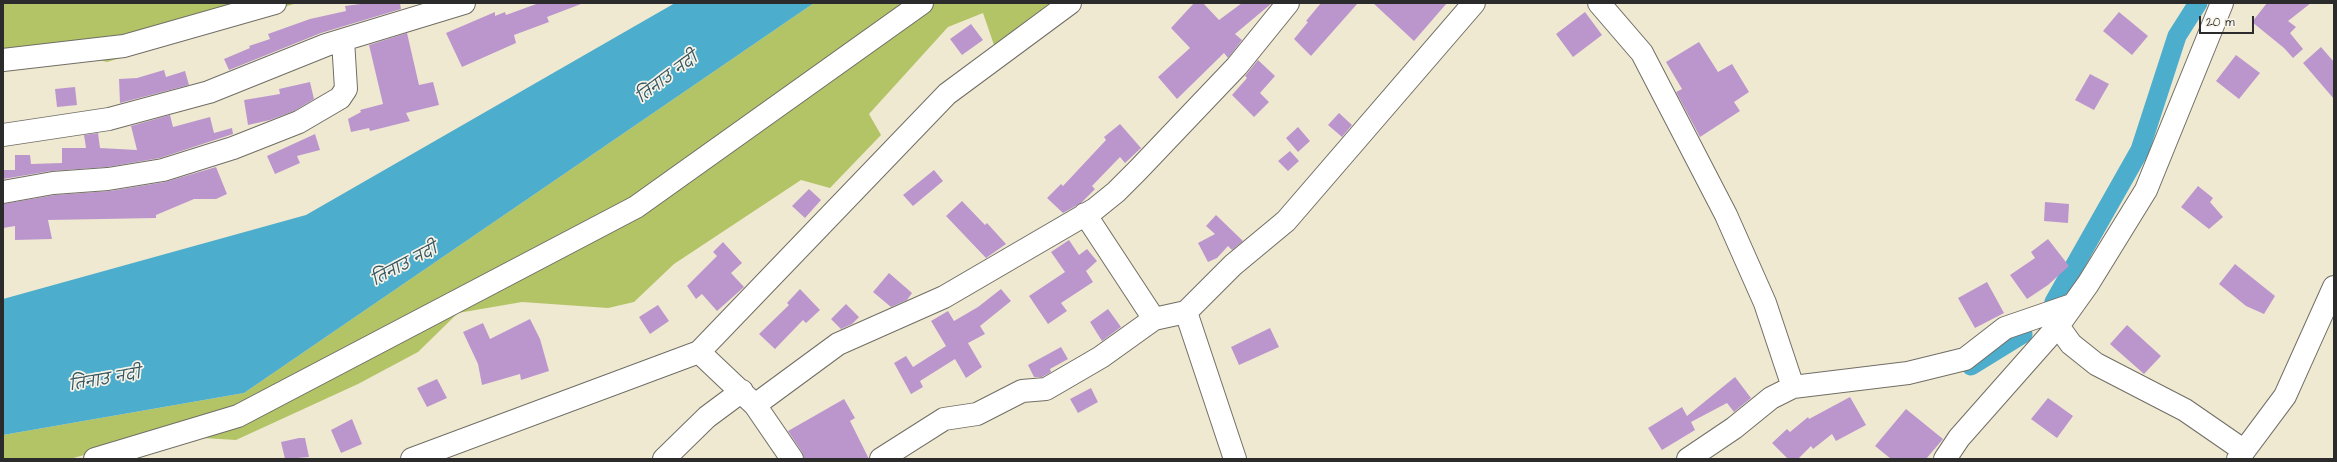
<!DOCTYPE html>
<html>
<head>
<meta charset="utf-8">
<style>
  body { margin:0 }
  #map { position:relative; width:2337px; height:462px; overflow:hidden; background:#f0e9d2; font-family:"Architects Daughter",sans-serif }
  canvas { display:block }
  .frame { position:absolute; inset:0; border:4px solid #2b2b2b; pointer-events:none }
  .scale { position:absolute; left:2199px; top:16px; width:55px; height:18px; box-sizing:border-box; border:2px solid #2b2b2b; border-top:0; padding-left:5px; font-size:12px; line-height:14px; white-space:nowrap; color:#2b2b2b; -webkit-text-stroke:3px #f7f3e8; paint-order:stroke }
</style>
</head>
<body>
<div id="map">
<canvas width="2337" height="462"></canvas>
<div class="frame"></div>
<div class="scale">20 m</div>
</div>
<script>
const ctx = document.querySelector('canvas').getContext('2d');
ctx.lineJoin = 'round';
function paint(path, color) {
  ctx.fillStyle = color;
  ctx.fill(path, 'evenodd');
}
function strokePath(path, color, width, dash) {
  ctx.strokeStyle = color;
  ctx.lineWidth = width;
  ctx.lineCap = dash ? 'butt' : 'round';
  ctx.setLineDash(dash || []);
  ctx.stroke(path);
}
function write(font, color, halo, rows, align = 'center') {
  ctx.font = font + ' "Architects Daughter","Playpen Sans Deva",sans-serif';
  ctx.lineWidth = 3.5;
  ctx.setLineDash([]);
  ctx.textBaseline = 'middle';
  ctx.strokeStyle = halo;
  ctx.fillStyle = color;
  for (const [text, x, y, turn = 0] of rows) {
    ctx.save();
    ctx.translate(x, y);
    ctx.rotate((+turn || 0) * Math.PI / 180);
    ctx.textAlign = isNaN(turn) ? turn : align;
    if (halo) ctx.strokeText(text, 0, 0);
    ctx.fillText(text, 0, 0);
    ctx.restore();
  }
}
paint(new Path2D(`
  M3,3h294l-190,59 -27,-7 -77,6z
  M814,3h236l-56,42 -11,-32 -35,14 -79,87 12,21 -51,53 -29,-8 -127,84 -40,38 -26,6 -86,-6 -64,11 -40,39 -60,32 -122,56 -66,-4 -58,11 -42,12h-67v-24l241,-42z`), '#b3c467');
paint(new Path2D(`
  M675,3h139l-570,390 -241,42v-136l303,-84z`), '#4dadcc');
strokePath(new Path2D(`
  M2054,302l86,-152 37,-114 21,-33
  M1971,366l52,-32`), '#4dadcc', 19);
paint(new Path2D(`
  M368,3h32l1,6 -80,24 -92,37 -5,-11 26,-11 -1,-2 21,-7 -2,-5 42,-15 36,-8 -1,-5z
  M539,3l42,1 -34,13 2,5 -35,13 2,8 -54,24 -16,-34 49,-21v4l10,-4 1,3z
  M1194,3h9l16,17 23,-17h30l-37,31 7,6 -14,18 -4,-5 -47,46 -19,-22 32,-29 -19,-20z
  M1321,3h37l-47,53 -17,-17 14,-17 -2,-1z
  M1373,3h74l-33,38z
  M2267,3h44l-23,18 8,6 -6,6 13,16 -10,9 -9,-10 -32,-26z
  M1585,12l17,23 -29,22 -17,-23z
  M2119,12l29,24 -16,19 -29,-24z
  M971,24l12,16 -21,15 -12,-16z
  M407,33l12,52 14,-3 6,23 -33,8 4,8 -40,10 -1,-3 -18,4 -3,-13 13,-7 -1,-2 23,-6 -14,-59z
  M1699,42l19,30 14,-8 17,28 -15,10 6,9 -40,26 -24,-45 6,-3 -16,-27z
  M2321,47l13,15v37l-31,-36z
  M2236,55l24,18 -21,26 -23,-18z
  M1258,60l17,16 -15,17 9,9 -15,15 -22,-22 15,-17 -2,-2z
  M164,70l2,7 19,-6 4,14 -69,18 -1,-24 18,-1z
  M2090,74l19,10 -15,26 -19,-10z
  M310,82l4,17 -20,12 -24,9 -22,5 -4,-25 36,-6 -1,-5z
  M75,87l2,18 -20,2 -2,-18z
  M1339,113l13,12 -10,12 -14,-12z
  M170,115l3,12 37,-10 4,16 18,-5 1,6 -73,24 -53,9 -56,4 -48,8v-9h12v-15h15l1,9 31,-1v-15h24l-2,-13 14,-2 2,15 37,2 -6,-24z
  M1120,124l21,24 -16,15 -5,-6 -28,29 3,3 -14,14 -18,10 -16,-15 14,-14 2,2 43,-46 -2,-3z
  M1298,127l12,14 -12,11 -12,-14z
  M315,134l5,16 -23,6 3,7 -25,11 -8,-18z
  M1290,151l9,10 -11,10 -10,-10z
  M216,167l11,27 -11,5h-22l-38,16v3l-108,2 4,19 -37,1v-14l-12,2v-24l52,-9 55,-4 55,-9z
  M934,170l9,11 -30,25 -10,-11z
  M2198,186l15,12 -3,4 13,15 -14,12 -28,-22z
  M809,189l12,11 -16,18 -13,-12z
  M962,201l23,24 2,-2 19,21 -20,14 -40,-42z
  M2045,202l24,2 -1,19 -24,-2z
  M1216,215l27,26 -11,9 -4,-4 -11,12 -9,4 -10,-19 17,-9 -9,-8z
  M2048,239l21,27 -21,19 -21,14 -17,-24 25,-17 -4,-6z
  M1069,240l10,15 8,-6 10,12 -11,10 7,11 -32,21 6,8 -19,13 -19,-28 36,-24 -14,-20z
  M723,242l19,21 -11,10 13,14 -27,24 -15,-17 -6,5 -9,-13 30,-30 -4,-4z
  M2235,264l40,32 -11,18 -18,-8 -27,-22z
  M889,273l23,20 -5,7 -16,7 -18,-15z
  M1987,282l17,31 -29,15 -17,-30z
  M800,289l20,21 -14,13 -3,-3 -28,29 -16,-15 30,-29 -2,-2z
  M1001,289l10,12 -31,25 5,8 -17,9 14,24 -16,11 -11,-19 -35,22 3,6 -12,7 -17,-31 12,-7 7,11 33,-21 -15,-25 17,-10 6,10 24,-14z
  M846,304l13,13 -7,7 -11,5 -10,-10z
  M658,305l11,16 -19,13 -11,-17z
  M1108,309l13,18 -19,14 -12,-19z
  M530,319l10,20 9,32 -28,9 -1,-6 -38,11 -4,-21 -15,-32 20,-9 7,16z
  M2127,325l34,31 -17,18 -34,-30z
  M1270,328l9,19 -40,18 -8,-18z
  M1061,347l7,12 -18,10 1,3 -9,5h-8l-6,-12z
  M1735,377l16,21 -17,14 -7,-9 -36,19 4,8 -33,20 -14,-22 34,-21 5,9z
  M437,379l10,19 -20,9 -10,-19z
  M1091,388l7,14 -20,11 -8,-14z
  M1850,397l16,28 -30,16 -4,-7 -19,15 -2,-3 -13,13h-10l-16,-16 15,-14 3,3 18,-15 1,2z
  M2048,398l25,18 -16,22 -26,-19z
  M844,399l11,19 -5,3 19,38h-65l-2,-7 -14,-21z
  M1906,409l37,30 -17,20h-35l-16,-13z
  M352,419l10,25 -21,9 -10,-23z
  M299,438h6l4,19 -24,2 -4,-17z`), '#bb96cd');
const minor = new Path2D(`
  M1599,3l43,50 84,162 39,88 28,84
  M3,60l121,-14 151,-43
  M3,135l106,-16 100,-27 117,-47 138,-42
  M3,192l50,-9 55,-4 55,-9 70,-22 66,-26 41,-24 6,-9 -3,-49
  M1085,214l69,105
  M1186,312l49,147
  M2058,326l13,18 25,20 89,46 58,40
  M699,352l56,53 37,54
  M755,405l83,-61 106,-47 151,-88 21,-17 22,-22 99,-104 51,-63
  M95,459l143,-43 398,-209 286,-204
  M412,459l287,-107 248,-258 123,-91
  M664,459l43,-42 35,-26
  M881,459l63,-40 33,-5 45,-23 24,-2 55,-32 53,-38 32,-7 47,-47 53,-44 188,-218
  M1688,459l46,-31 37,-30 22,-11 115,-14 57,-14 40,-31 67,-23
  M1945,459l14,-21 99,-112 30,-42 58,-94 76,-187
  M2238,459l47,-63 49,-109`);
strokePath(minor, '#706e65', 24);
strokePath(minor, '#fff', 22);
write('italic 15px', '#375863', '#f7f3e8', [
  ["तिनाउ नदी",668,79,-37],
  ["तिनाउ नदी",405,266,-28],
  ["तिनाउ नदी",105,381,-10]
]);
</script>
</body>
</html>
